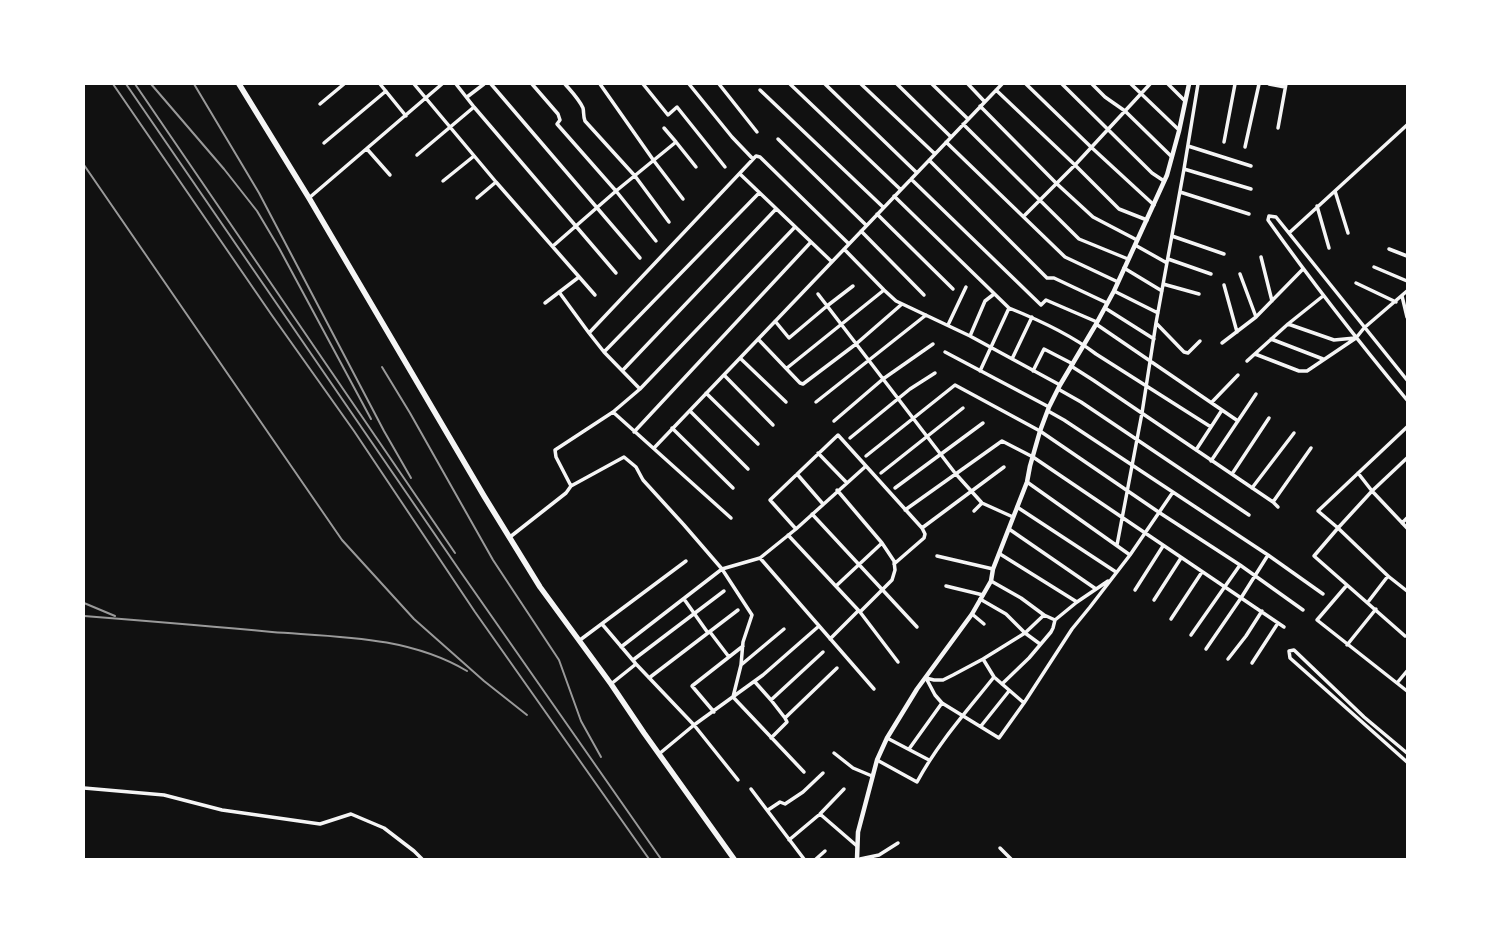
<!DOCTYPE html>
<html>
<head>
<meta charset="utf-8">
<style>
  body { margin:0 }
  #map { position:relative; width:1491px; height:943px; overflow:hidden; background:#111; font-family:Mulish,sans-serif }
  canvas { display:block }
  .frame { position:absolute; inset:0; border:85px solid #fff; pointer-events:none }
</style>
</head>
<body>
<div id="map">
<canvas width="1491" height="943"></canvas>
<div class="frame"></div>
</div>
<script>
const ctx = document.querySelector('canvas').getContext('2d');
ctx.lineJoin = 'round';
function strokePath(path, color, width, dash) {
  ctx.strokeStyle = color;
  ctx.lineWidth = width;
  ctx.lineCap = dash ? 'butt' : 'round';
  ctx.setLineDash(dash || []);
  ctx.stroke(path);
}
strokePath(new Path2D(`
  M380,84l26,32
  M414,84l82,98 99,113
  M456,84l18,23 142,166
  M491,84l149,174
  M532,84l26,30 2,6 -3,4 59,67 40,50
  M565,84c6,7 14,15 18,24 1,4 0,8 2,13l50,55 34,46
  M600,84l54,77 29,38
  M643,84l25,31 9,-8 48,60
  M689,84l43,53 21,22
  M719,84l38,48
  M790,84l110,105
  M825,84l91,88
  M861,84l74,70
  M897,84l54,53
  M932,84l36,35
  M968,84l16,17
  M1026,84l65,63 63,58
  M1062,84l90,89 12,8
  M1092,84l13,13 20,14 47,46
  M1131,84l48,46
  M1168,84l17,17
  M1269,84l16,3
  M760,90l123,117
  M996,90l79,75 44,44 28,11
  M467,97l17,-13
  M320,104l24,-20
  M980,106l76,77 37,34 44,23
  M963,124l116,115 49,20
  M1278,128l8,-44
  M778,139l88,86
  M676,142l20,25
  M946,142l119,115 53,25
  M1224,142l11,-58
  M324,143l62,-52
  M1188,146l63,20
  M1245,147l14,-63
  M367,149l23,26
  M417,155l57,-48
  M929,160l118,118h7l53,25
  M1184,169l67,20
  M740,174l91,87
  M911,179l130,126 5,-5 51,22
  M443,181l31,-25
  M1335,191l13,42
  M1180,192l69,22
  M894,196l115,112c30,12 61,26 87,46l115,73 11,-17
  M309,198l133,-114
  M477,198l19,-16
  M1317,206l12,42
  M877,214l76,75
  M1024,216l51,-51 75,-81
  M861,231l63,64
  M1289,233l118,-108
  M1172,236l52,18
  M1135,245l32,18
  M553,246l63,-55 60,-49 -12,-14
  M844,249l40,41 12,11 74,35 90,49
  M1389,249l18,7
  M1261,257l11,44
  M1168,259l43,15
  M1374,267l33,14
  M1124,268l38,23
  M1240,274l16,43
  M1356,283l40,19
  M1163,284l36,10
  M1224,285l13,47
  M1114,291l44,22
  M559,292l30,41
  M818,294l137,179 27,30 31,14
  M1402,296l5,21
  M545,303l34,-26
  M1105,308l49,31
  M775,321l14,17 38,-32 26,-20
  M1156,323l28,29 4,1 12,-12
  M1096,324l142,97
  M1288,324l46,16 21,-2
  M948,325l18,-38
  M970,336l15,-35 9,-7
  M758,339l42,44 3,1 53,-40 46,-40
  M1271,339l52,20
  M1222,343l34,-26 47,-48
  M604,352l155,-159
  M945,352l104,55
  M1255,354l44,17h8l49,-33 8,-10 43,-37
  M740,358l46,44
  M1012,359l20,-42
  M1247,361l41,-37 35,-28
  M1071,366l22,14 180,122 5,5
  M787,368l97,-78
  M623,370l153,-161
  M980,371l29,-63
  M1033,371l11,-22 29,15
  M724,375l49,50
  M1407,380l-131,-163 -7,-1 -1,4c44,62 90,121 139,180
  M640,389l155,-162
  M1058,389l23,13 168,113
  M706,393l52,51
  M816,402l110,-87
  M1212,402l26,-27
  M690,411l58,58
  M1048,411l16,9 204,135 55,39
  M613,412l118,106
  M834,421l49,-42 50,-35
  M1407,427l-89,84 20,17 34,-37 35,-33
  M672,428l61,60
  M634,432l177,-190
  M850,438l60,-49 25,-16
  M654,448l348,-364
  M1196,450l15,-23
  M818,453l29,30
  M866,456l89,-71 85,46 120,82 80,52 63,45
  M1211,461l45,-67
  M881,473l82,-65
  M1358,473l14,18 35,37
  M797,474l26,30
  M1232,474l37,-56
  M1027,482l103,73
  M571,486l53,-29 12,10 7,13 41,45 38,44 30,46 -9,27 -2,23
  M895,488l88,-65
  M1252,488l42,-55
  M837,490l45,53 12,18 1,9 -3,10 -32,32
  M1273,502l38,-54
  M1017,507l99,65
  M905,510l97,-69 31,16 251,170
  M974,511l8,-8
  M812,514l105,113
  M1402,523l5,-5
  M922,528l82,-61
  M796,529l-26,-29 68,-65 84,93 3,6 -1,4 -30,26
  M1009,529l87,60
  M788,535l72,77 38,50
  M510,537l56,-44 5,-7 -15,-29 -1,-7 58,-38 27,-23 -36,-37 -15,-19 167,-177 4,1 89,87
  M1117,545l25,-132 14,-90 28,-154 14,-85
  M1000,554l77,48
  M937,556l56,13
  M760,558l114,131
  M991,581l30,17 23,17
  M1347,585l-30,35 90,71
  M836,586l46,-43
  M946,586l37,9
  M1135,590l28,-44
  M684,599l24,34
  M980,599l26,15 19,19 15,11
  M1154,600l27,-42
  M1368,602l20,-26
  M972,614l12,10
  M1171,619l31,-47
  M602,624l34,40 58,61 44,55
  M784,629l-43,36 -8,32 71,75
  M710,632l19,25
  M1191,635l49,-70
  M1405,636l-91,-80 24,-28 50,48 19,15
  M830,639l28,-28
  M580,640l106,-79
  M1347,645l29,-36
  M621,647l101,-78 38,-11 36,-29 70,-63
  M1206,649l35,-51 27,-43
  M983,659l11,18 30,26
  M1228,659l18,-23 16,-25
  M633,660l91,-69
  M1252,663l26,-40
  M649,678l89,-68
  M926,678l8,2h9l10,-5 30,-16 42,-26 19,-18 11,5 22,-18 31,-21
  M755,682l16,18 52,-48
  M1397,683l10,-12
  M611,684l25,-20
  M1002,684l27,-26 22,-26 2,-4 2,-8
  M771,700l14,18 52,-50
  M942,703l57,35 25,-35 48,-74 18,-22 40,-52 43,-63
  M714,712l-22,-26 51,-40
  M981,726l28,-35
  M771,738l16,-16 -2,-4
  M887,738l42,22
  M909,749l33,-46 -7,-8 -9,-17
  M834,753l19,15 19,8
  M1407,753l-43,-36 -70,-67 -5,1 1,7 117,104
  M659,754l35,-29 69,-50 56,-49
  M877,760l40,22c21,-39 50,-71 77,-105
  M84,788l80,7 58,15 98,14 31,-10 33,14 30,23 8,8
  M751,789l53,70
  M768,810l12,-8 5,2 18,-12 20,-19
  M820,814l37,32
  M789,840l31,-26 24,-25
  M1000,848l11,11
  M816,859l9,-8
  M860,859l19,-4 19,-12`), '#f5f5f5', 3.5);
strokePath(new Path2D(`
  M857,859l1,-27 19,-72 10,-22 30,-49 55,-75 19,-33 2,-12 34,-87 3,-16 10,-35 9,-24 11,-22 35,-59 19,-35 53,-116 12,-44 10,-47`), '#f5f5f5', 4.5);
strokePath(new Path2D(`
  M239,84l70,114 175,298 56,91 71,97 33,49 90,126`), '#f5f5f5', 5.5);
strokePath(new Path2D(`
  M113,84l158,230 83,117 121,181 174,247
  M126,84l334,487 201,288
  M135,84l320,469
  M151,84l73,85 33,42 22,37 92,171
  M194,84l65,109 125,238 27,47
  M84,165l258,375 72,79 70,62 43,34
  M382,367l28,46 83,147 66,100 22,61 20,36
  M84,603l31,13
  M84,616c63,5 125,10 188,16 67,5 136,4 195,39`), '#9a9a9a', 2);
</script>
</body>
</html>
